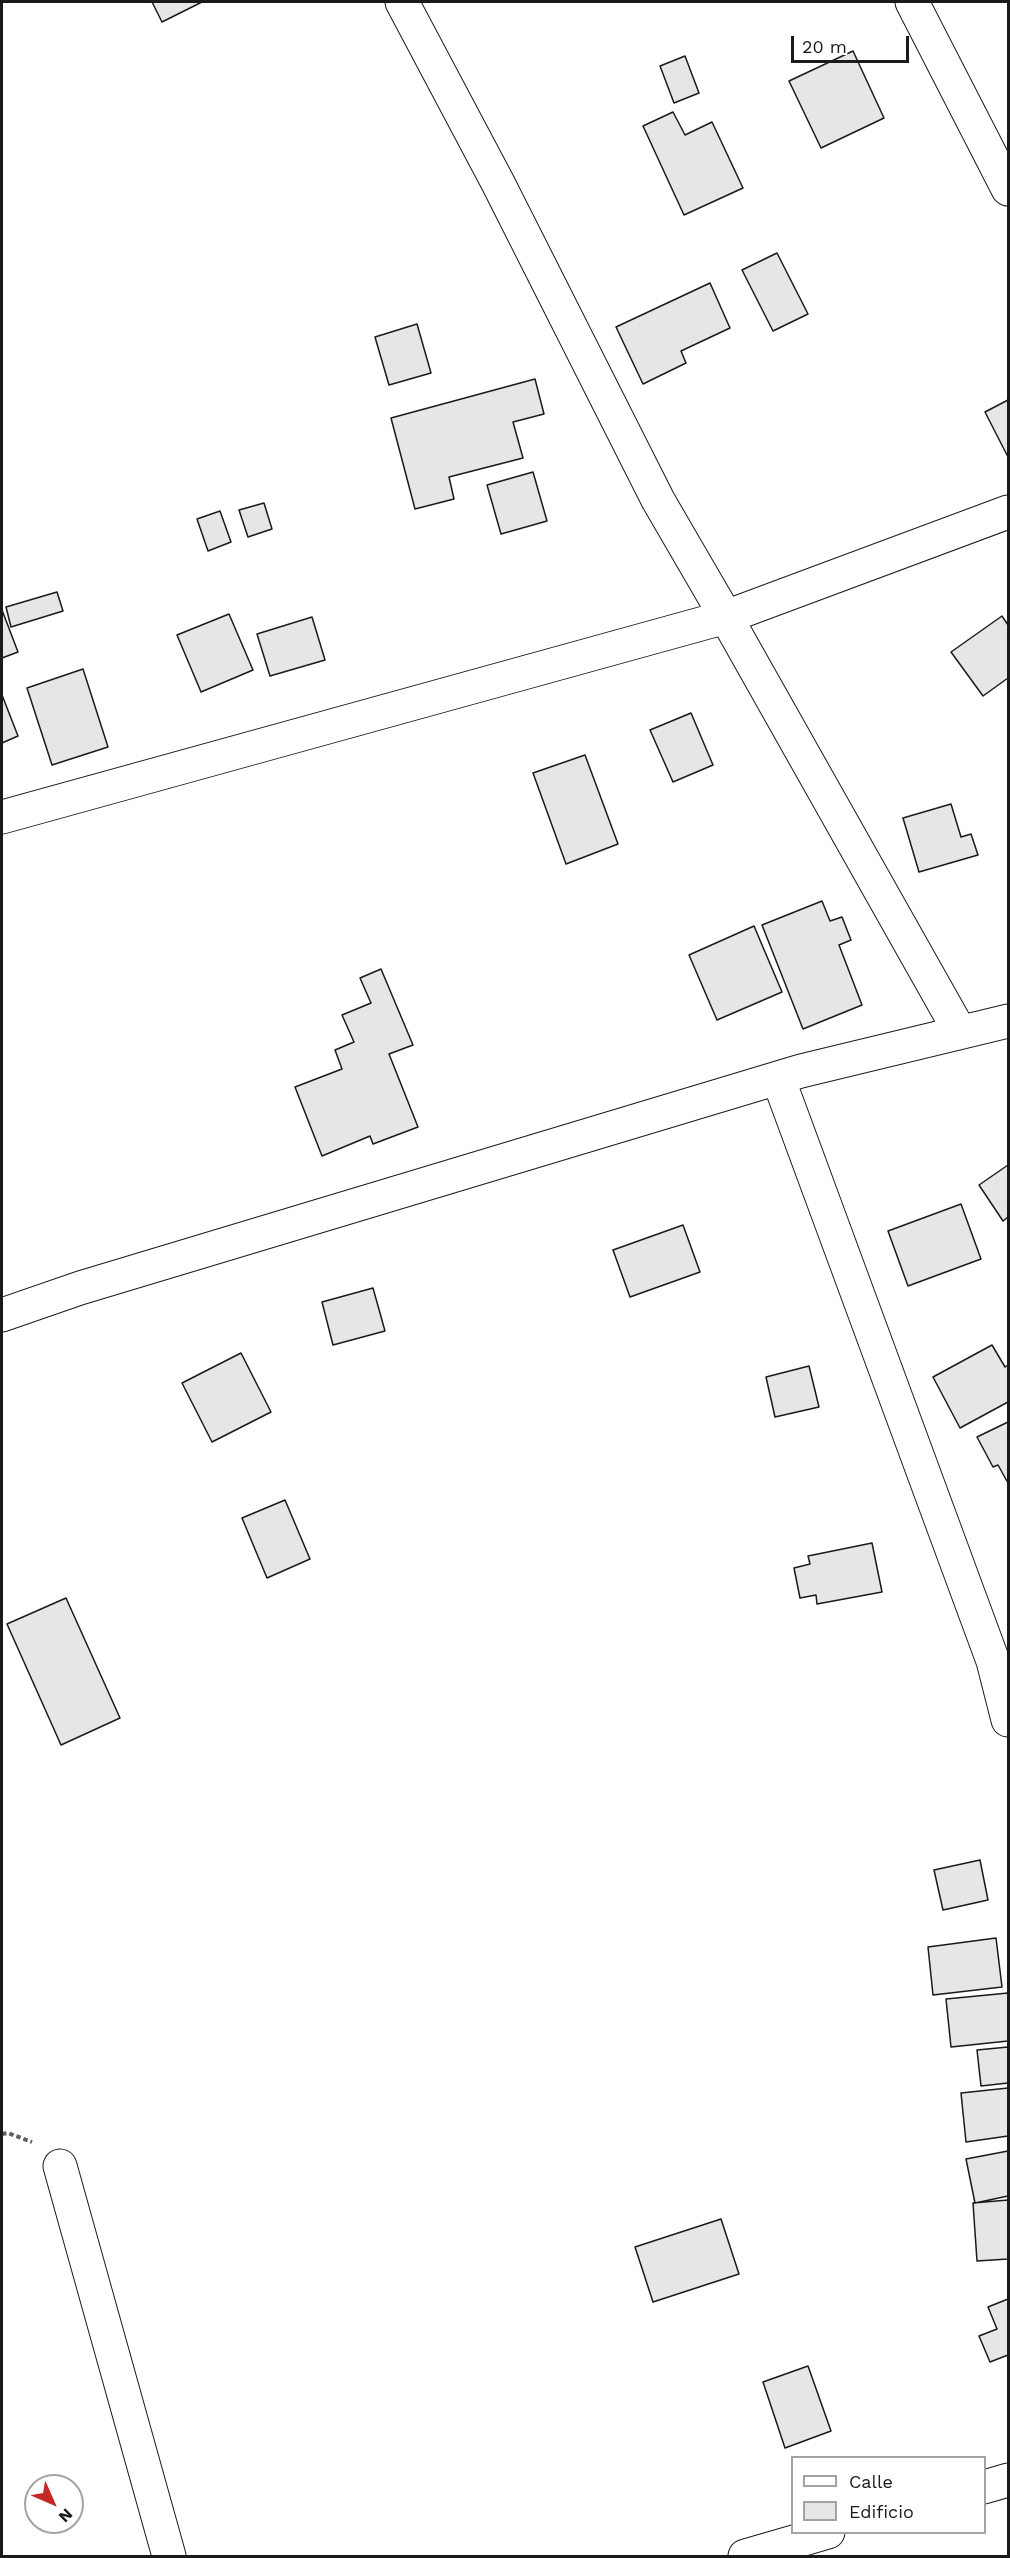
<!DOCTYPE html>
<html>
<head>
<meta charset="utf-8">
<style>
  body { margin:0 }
  #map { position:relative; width:1010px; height:2558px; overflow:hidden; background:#fff; font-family:"Work Sans",sans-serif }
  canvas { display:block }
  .frame { position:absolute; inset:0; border:3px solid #1a1a1a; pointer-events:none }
  .legend { position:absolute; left:791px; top:2456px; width:195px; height:78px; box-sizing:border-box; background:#fff; border:2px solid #a3a3a3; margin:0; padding:8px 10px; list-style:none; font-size:18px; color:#1a1a1a }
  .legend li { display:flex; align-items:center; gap:12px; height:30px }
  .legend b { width:30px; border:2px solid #a3a3a3 }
  .north { position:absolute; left:24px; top:2474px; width:60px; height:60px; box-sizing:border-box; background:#fff; border:2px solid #a3a3a3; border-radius:50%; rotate:135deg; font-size:16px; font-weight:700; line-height:24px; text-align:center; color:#1a1a1a }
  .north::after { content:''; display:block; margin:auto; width:21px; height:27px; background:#c62828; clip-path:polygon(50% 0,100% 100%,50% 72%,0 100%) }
  .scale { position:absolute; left:791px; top:36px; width:118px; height:27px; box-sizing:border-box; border:3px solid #1a1a1a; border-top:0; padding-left:8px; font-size:18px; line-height:21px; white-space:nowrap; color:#1a1a1a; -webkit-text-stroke:4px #fff; paint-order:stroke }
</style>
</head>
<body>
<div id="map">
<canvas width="1010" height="2558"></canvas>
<div class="frame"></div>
<ul class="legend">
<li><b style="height:8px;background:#fff"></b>Calle</li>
<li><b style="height:16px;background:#e6e6e6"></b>Edificio</li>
</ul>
<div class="north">N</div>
<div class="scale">20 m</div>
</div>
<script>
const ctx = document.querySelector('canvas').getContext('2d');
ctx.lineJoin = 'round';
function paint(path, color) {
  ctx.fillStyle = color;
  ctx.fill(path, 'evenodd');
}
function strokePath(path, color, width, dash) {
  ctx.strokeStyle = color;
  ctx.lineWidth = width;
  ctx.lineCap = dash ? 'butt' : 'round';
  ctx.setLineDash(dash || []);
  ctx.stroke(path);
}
const building = new Path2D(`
  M152,2h50l-40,20z
  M853,51l31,67 -63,30 -32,-67z
  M685,56l14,37 -25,10 -14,-37z
  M673,112l12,23 27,-13 31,66 -59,27 -41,-89z
  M777,253l31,61 -35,17 -31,-61z
  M710,283l20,45 -49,23 5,12 -43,21 -27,-57z
  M417,324l14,49 -42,12 -14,-48z
  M535,379l9,35 -31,8 10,36 -74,19 5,22 -39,10 -24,-91z
  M1008,400v57l-23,-45z
  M533,472l14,49 -46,13 -14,-49z
  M264,503l8,26 -24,8 -9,-27z
  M220,511l11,31 -23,9 -11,-32z
  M57,592l6,19 -52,16 -5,-20z
  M2,610l16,42 -16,6z
  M229,614l24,56 -52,22 -24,-57z
  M1002,616l6,9v53l-25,18 -32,-44z
  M312,617l13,43 -55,16 -13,-42z
  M83,669l25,78 -56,18 -25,-77z
  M2,695l16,41 -16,7z
  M691,713l22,52 -40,17 -23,-52z
  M585,755l33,89 -52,20 -33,-91z
  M951,804l10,33 10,-3 7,21 -59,17 -16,-54z
  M822,901l8,20 12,-4 9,23 -12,5 23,60 -59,24 -41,-104z
  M754,926l28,66 -65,28 -28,-65z
  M381,969l32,76 -24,9 29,73 -45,17 -3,-8 -48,20 -27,-69 47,-18 -7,-19 19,-8 -12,-27 29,-12 -11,-25z
  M1008,1165v52l-5,4 -24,-36z
  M961,1204l20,55 -73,27 -20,-55z
  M683,1225l17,47 -70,25 -17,-47z
  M373,1288l12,43 -52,14 -11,-43z
  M992,1345l13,22 3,-2v37l-48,26 -27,-51z
  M241,1353l30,59 -59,30 -30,-59z
  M809,1366l10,41 -44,10 -9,-40z
  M1008,1422v61l-10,-18 -5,2 -16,-30z
  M285,1500l25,59 -43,19 -25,-60z
  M872,1543l10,49 -65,12 -1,-9 -16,3 -6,-30 16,-4 -2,-8z
  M66,1598l54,120 -59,27 -54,-121z
  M980,1860l8,40 -45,10 -9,-40z
  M996,1938l6,49 -69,8 -5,-48z
  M1008,1993v48l-57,6 -5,-48z
  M1008,2047v36l-27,3 -4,-36z
  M1008,2088v48l-42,6 -5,-49z
  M1008,2151v45l-33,7 -9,-44z
  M1008,2200v59l-31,2 -4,-58z
  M721,2219l18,55 -86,28 -18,-55z
  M1008,2299v56l-18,7 -11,-26 18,-7 -9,-22z
  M808,2366l23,65 -46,17 -22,-66z`);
paint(building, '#e6e6e6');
strokePath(building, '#1a1a1a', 1.5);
const street = new Path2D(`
  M912,2l96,187
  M2,817l724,-200 -68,-117 -160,-317 -96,-181
  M960,1032l-234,-415 282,-105
  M778,1078l215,583 15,59
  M2,1315l78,-27 721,-217 207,-50
  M60,2166l109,390
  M984,2487l24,-7
  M745,2556l83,-24`);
strokePath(street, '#1a1a1a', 35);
strokePath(new Path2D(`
  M2,2134l6,-1 24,9`), '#5f5f5f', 4, [4.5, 3]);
strokePath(street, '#fff', 33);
</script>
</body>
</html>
